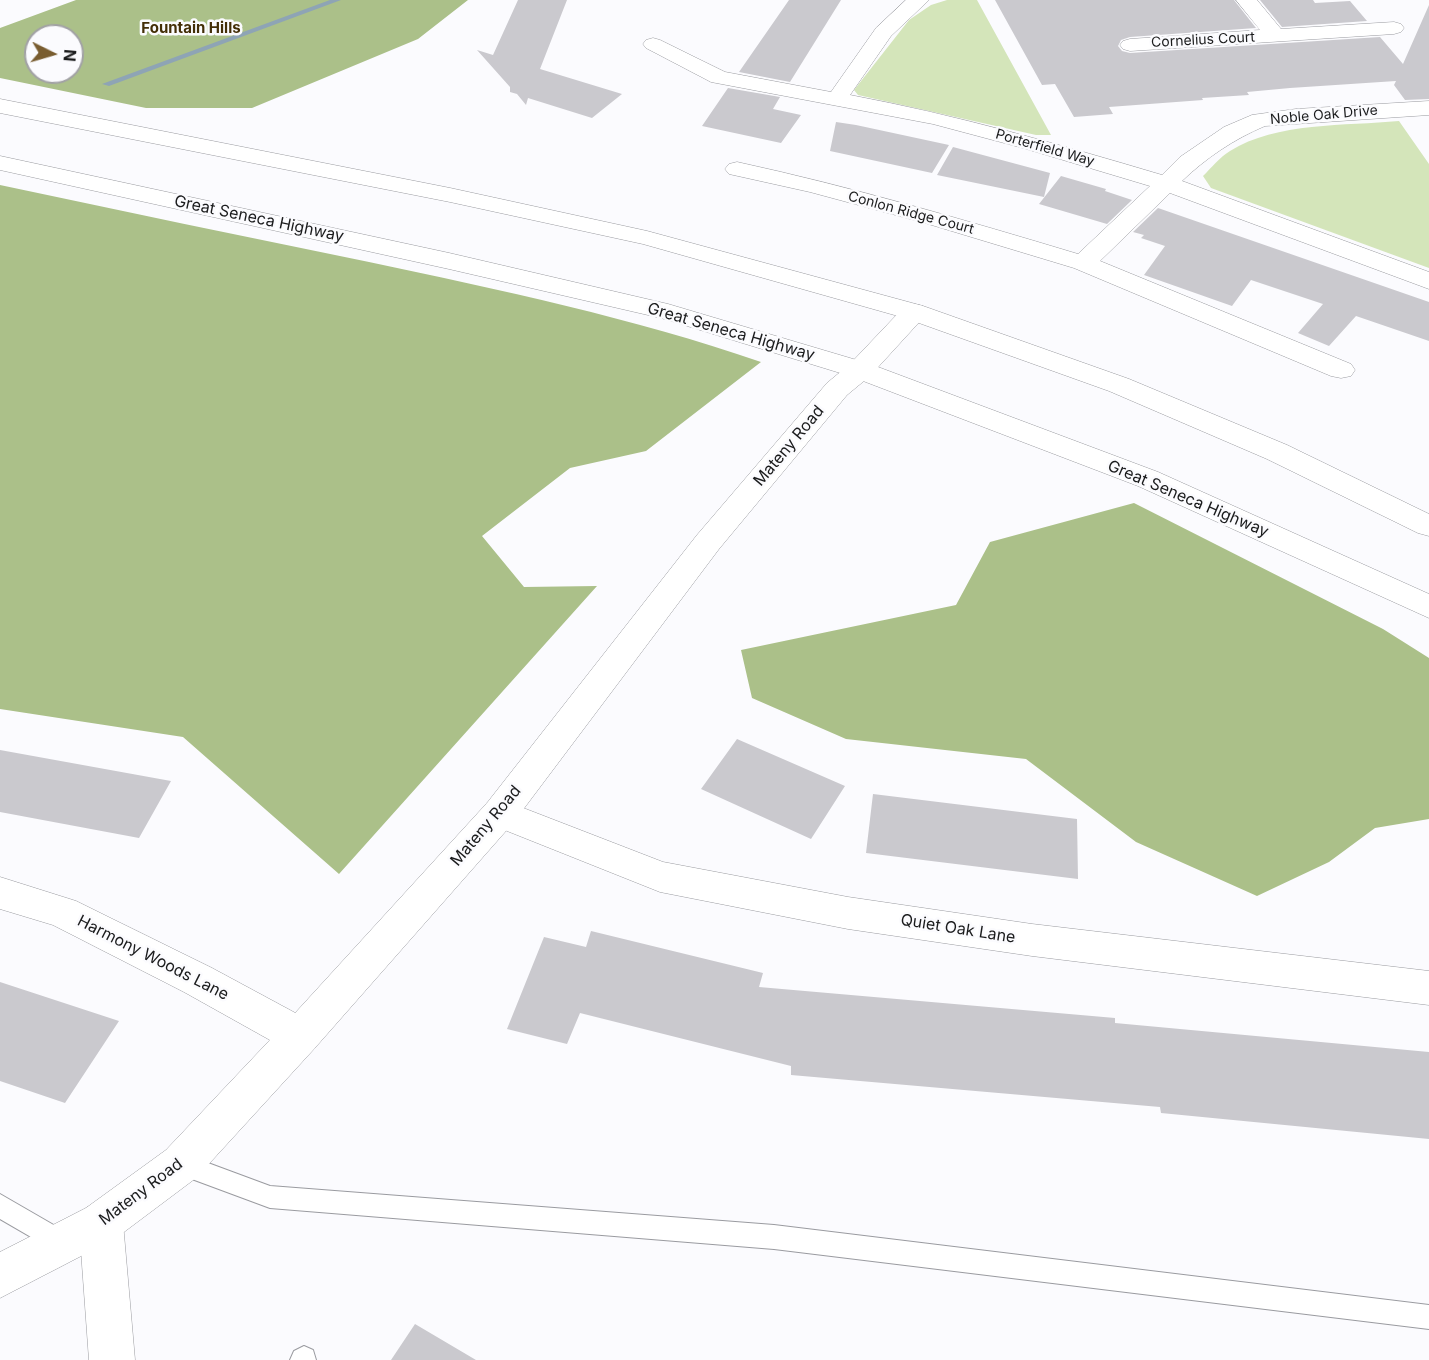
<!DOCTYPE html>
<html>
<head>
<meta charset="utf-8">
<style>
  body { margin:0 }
  #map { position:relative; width:1429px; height:1360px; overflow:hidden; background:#fbfbfe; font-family:Inter,sans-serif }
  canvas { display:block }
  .north { position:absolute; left:24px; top:24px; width:60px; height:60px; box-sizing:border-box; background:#fbfbfe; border:2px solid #a1a1a4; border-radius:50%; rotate:95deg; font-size:16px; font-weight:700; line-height:24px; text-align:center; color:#1a1b1c }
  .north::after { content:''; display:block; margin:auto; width:21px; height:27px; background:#795d30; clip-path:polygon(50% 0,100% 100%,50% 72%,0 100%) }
</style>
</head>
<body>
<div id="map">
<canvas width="1429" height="1360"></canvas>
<div class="north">N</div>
</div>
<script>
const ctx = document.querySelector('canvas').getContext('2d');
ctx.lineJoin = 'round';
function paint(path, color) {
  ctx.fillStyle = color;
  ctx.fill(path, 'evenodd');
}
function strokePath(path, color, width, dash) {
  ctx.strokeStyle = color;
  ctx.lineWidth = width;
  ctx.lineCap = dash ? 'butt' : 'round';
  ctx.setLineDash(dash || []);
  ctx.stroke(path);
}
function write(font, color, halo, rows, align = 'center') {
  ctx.font = font + ' Inter,sans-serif';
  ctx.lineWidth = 5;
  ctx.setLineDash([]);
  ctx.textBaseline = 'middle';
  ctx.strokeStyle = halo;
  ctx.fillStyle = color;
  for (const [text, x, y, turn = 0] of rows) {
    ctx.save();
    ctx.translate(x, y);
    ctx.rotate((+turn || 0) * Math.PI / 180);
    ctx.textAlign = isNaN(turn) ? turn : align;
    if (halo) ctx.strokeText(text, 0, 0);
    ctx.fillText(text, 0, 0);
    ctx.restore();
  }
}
paint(new Path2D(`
  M947,0h30l74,135h-15l-178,-40 -4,-5 55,-70 22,-15z
  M1399,121l30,43v104l-218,-80 -8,-12c8,-8 17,-19 27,-25 46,-29 116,-25 169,-30z`), '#d4e5ba');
paint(new Path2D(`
  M76,0h392l-50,39 -166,69h-106l-146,-30v-50zM36,36h36v36h-36z
  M0,185c123,26 246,52 369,77 131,28 265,56 392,100l-115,89 -76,17 -88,68 42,51 73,-1 -258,288 -156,-137 -183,-28z
  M1134,503l249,126 46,29v161l-54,9 -46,34 -72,34 -121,-54 -110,-83 -180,-20 -94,-41 -11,-48 215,-45 34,-63z`), '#abc089');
paint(new Path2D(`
  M330,0h11l-232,86 -7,-2z`), '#8ea4b5');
paint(new Path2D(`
  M518,0h49l-27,69 82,25 -30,24 -64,-20 -2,7 -9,-11 -7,-2v-5l-33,-37 16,5z
  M789,0h52l-51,82 -51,-10z
  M995,0h239l22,28 -126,9 -9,3 -3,6 4,5 8,2 250,-16 23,27 26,-59v94l-24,1 -11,-15 2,-4 -106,7 -43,4 2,3 -47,3 1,2 -94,7 4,7 -39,3 -19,-33 -13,1z
  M1260,0h53l2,3 35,-2 17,20 -85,6z
  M728,88l52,9 -7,12 28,6 -20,28 -79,-17z
  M836,122l20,3 93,20 -17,28 -102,-22z
  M953,147l97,26 -6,24 -107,-22z
  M1061,176l45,13 -1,2 27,9 -25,24 -68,-20z
  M1158,208l271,94v39l-73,-25 -27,30 -31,-13 25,-29 -72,-24 -19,26 -88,-31 21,-29 -24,-8 3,-3 -11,-3z
  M737,739l108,47 -34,53 -110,-50z
  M0,750l171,31 -32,57 -139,-26z
  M873,794l204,25 1,60 -212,-26z
  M591,931l172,42 -4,14 356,31v5l314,29v87l-268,-26 -1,-6 -369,-32v-9l-211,-53 -13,31 -60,-15 37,-92 42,10z
  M0,982l119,39 -54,82 -65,-22z
  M415,1324l61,36h-85z`), '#cac9ce');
const service = new Path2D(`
  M181,1153l89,33 504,39 655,80v24l-655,-80 -504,-41 -97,-36 -4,-8 4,-8z
  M0,1194l71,41 4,8 -4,8 -8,4 -8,-4 -55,-32z
  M304,1346l9,4 3,10h-26l4,-9z`);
const minor = new Path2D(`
  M906,0h23l-38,36 -41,59c106,20 208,49 312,80l18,-18 44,-30 28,-12 44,-6 133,-8v14l-164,11c-31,13 -59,32 -83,55l247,91v17l-259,-96 -70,68 251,103 4,6 -4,6 -10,2 -10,-2 -257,-108 -149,-45 -115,-31 -81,-18 -4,-5 4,-5 8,-2c115,25 228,58 341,92l72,-68 -127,-38 -90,-24 -222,-42 -65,-34 -3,-4 3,-4 7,-2 7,2 65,32 106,20 45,-64z
  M1236,0h21l24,29 113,-7 7,2 3,4 -3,4 -7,2 -264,17 -7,-2 -3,-4 3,-4 7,-2 130,-9z
  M500,799l163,63 185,35 184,27 397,47v34l-397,-49 -184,-27 -188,-37 -173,-69 -5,-10 5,-10z
  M0,877l76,24 136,67 102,55 6,13 -6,13 -14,5 -14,-5 -102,-57 -131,-67 -53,-16z
  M101,1202l15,6 7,15 12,137h-46l-10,-137 7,-15z`);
const tertiary = new Path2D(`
  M914,304l9,2 4,6 -4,6 -53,58 -23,19 -128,154 -206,274 -199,226 -118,129 -80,60 -116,60v-46l86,-44 80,-58 120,-127 201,-220 210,-268 130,-152 23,-19 55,-58z`);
const primary = new Path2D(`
  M0,99l450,89 197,43 276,75 206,73 158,66 142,69v22l-11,-3 -151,-74 -158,-68 -204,-73 -262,-74 -193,-42 -450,-89z
  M0,156l449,97 219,51 202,60 288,108 271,122v24l-291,-132 -288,-110 -189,-58 -212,-49 -449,-99z`);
strokePath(service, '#9a9ba0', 2);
strokePath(minor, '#9a9ba0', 1);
strokePath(tertiary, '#9a9ba0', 1);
strokePath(primary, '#9a9ba0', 1);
paint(service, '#fff');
paint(minor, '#fff');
paint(tertiary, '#fff');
paint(primary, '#fff');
write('14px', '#1a1b1c', '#fbfbfe', [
  ["Cornelius Court",1203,40,-3],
  ["Noble Oak Drive",1324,115,-5],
  ["Porterfield Way",1045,148,16],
  ["Conlon Ridge Court",911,213,15]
]);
write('bold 15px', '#432e07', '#fbfbfe', [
  ["Fountain Hills",191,28]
]);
write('16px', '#1a1b1c', '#fbfbfe', [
  ["Great Seneca Highway",259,219,12],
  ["Great Seneca Highway",731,332,16],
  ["Mateny Road",789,446,-50],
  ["Great Seneca Highway",1188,499,23],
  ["Mateny Road",486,826,-50],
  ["Quiet Oak Lane",958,929,9],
  ["Harmony Woods Lane",153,958,27],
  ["Mateny Road",141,1192,-37]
]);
</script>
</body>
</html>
